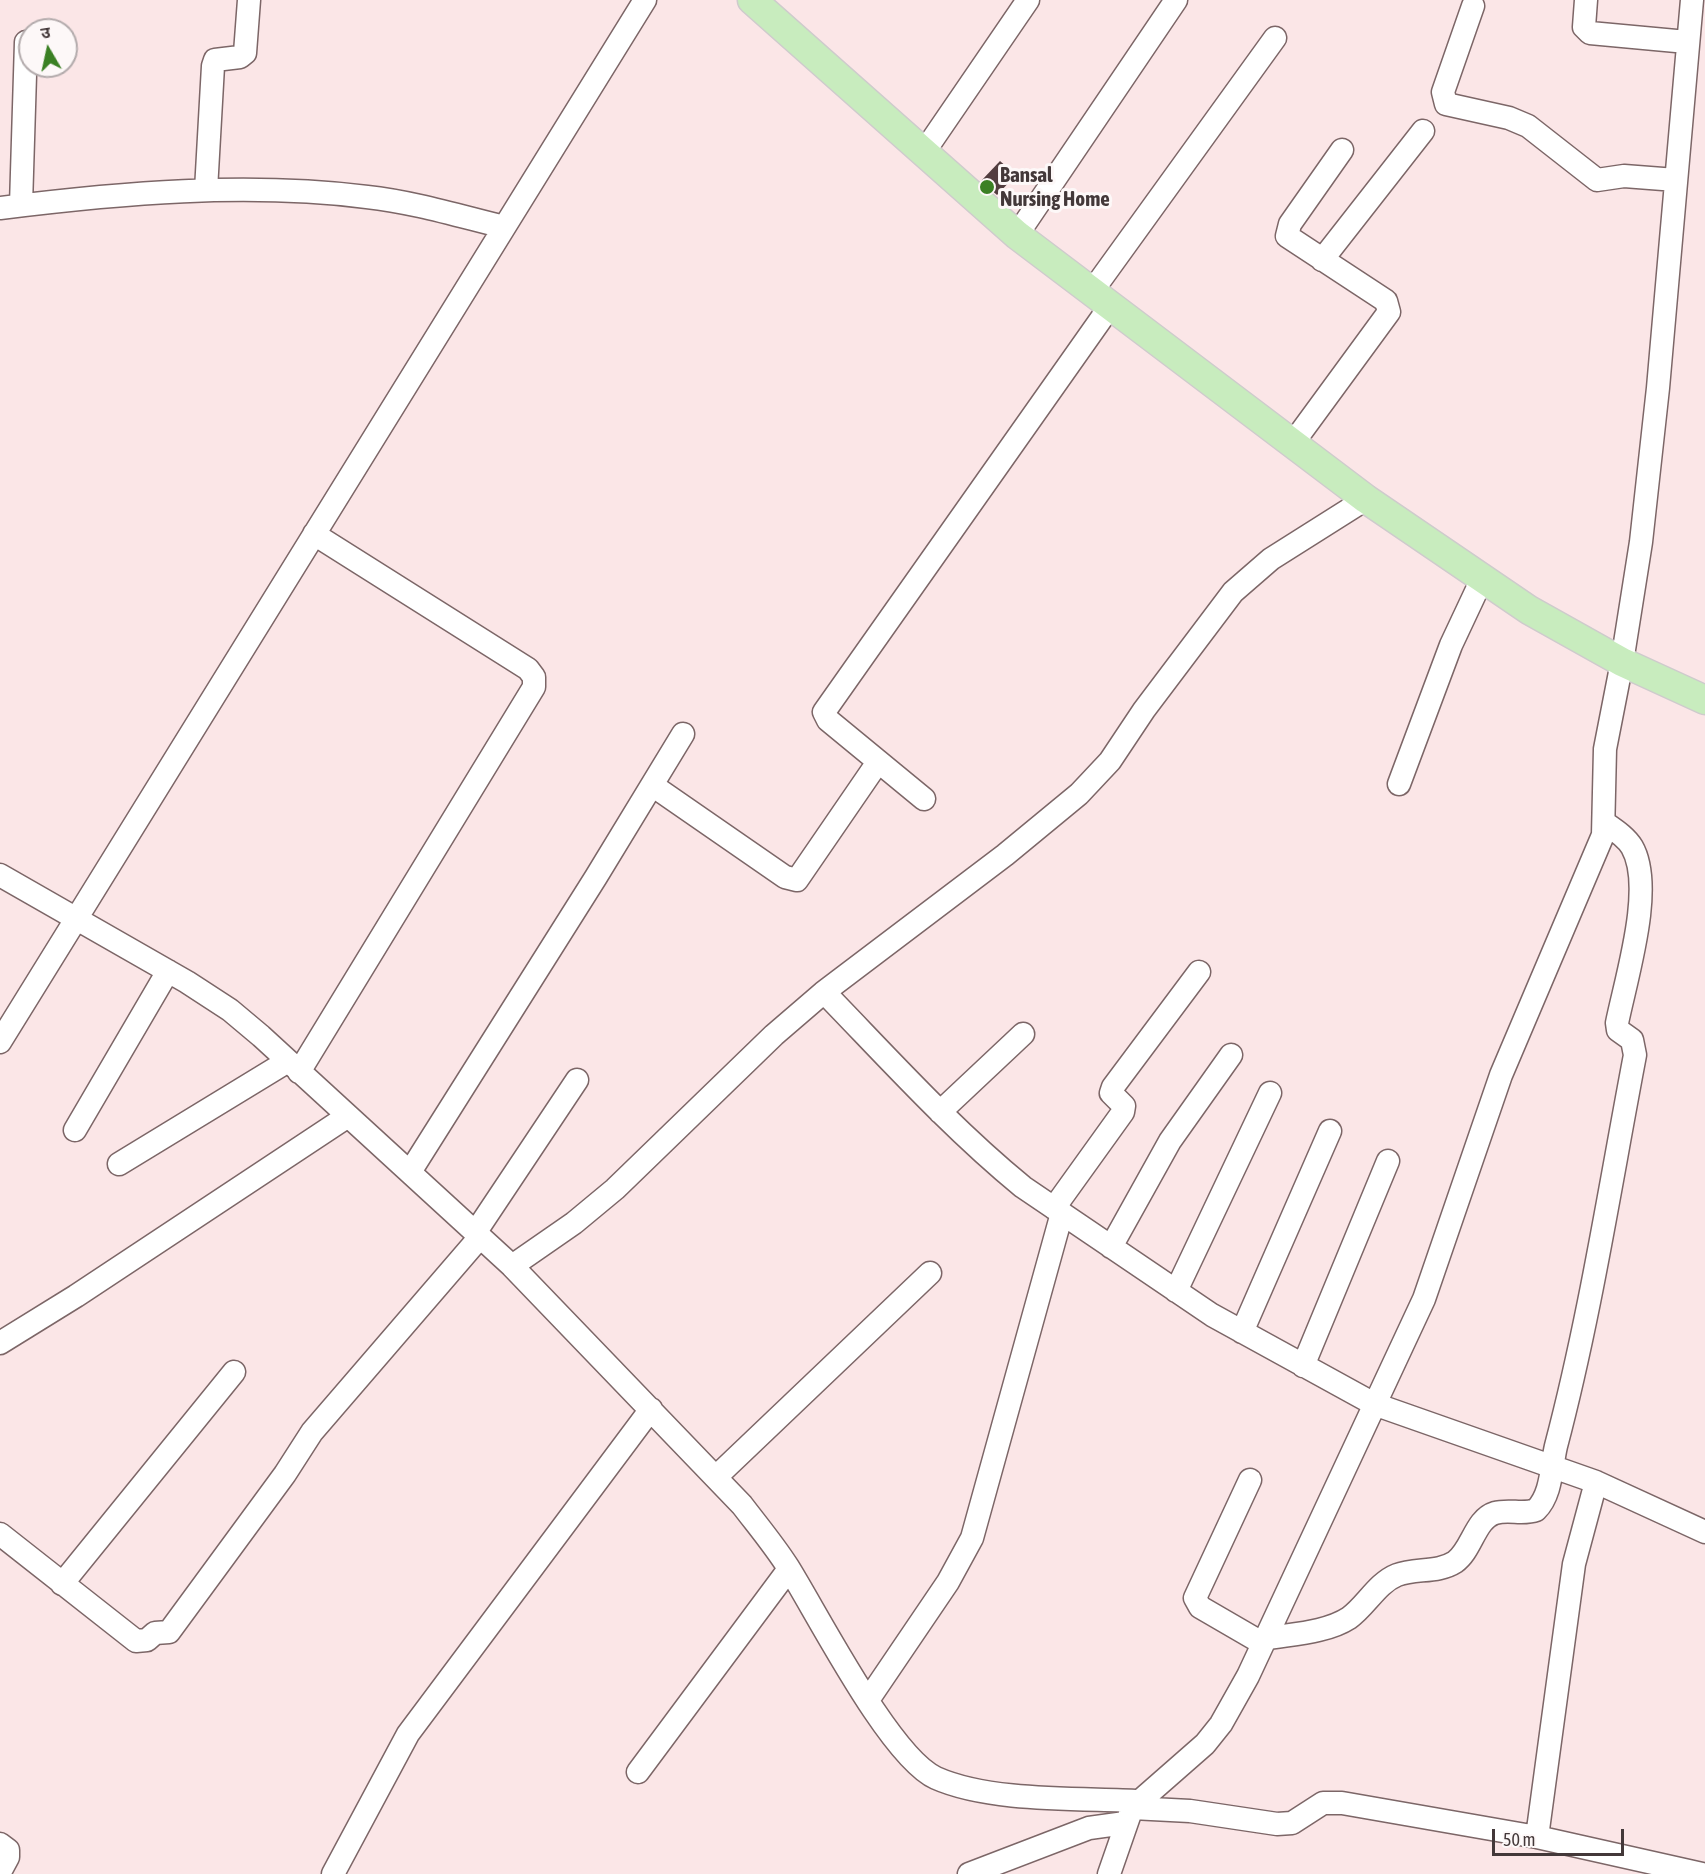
<!DOCTYPE html>
<html>
<head>
<meta charset="utf-8">
<style>
  body { margin:0 }
  #map { position:relative; width:1705px; height:1874px; overflow:hidden; background:#fbe6e7; font-family:"Asap Condensed","Noto Sans Devanagari",sans-serif }
  canvas { display:block }
  .north { position:absolute; left:18px; top:18px; width:60px; height:60px; box-sizing:border-box; background:#fdf8f8; border:2px solid #b3abac; border-radius:50%; rotate:351deg; font-size:16px; font-weight:700; line-height:24px; text-align:center; color:#433839 }
  .north::after { content:''; display:block; margin:auto; width:21px; height:27px; background:#3b8024; clip-path:polygon(50% 0,100% 100%,50% 72%,0 100%) }
  .scale { position:absolute; left:1492px; top:1829px; width:132px; height:27px; box-sizing:border-box; border:3px solid #433839; border-top:0; padding-left:8px; font-size:18px; line-height:21px; white-space:nowrap; color:#433839; -webkit-text-stroke:4px #fdf8f8; paint-order:stroke }
</style>
</head>
<body>
<div id="map">
<canvas width="1705" height="1874"></canvas>
<div class="north">उ</div>
<div class="scale">50 m</div>
</div>
<script>
const ctx = document.querySelector('canvas').getContext('2d');
ctx.lineJoin = 'round';
function paint(path, color) {
  ctx.fillStyle = color;
  ctx.fill(path, 'evenodd');
}
function strokePath(path, color, width, dash) {
  ctx.strokeStyle = color;
  ctx.lineWidth = width;
  ctx.lineCap = dash ? 'butt' : 'round';
  ctx.setLineDash(dash || []);
  ctx.stroke(path);
}
function write(font, color, halo, rows, align = 'center') {
  ctx.font = font + ' "Asap Condensed",sans-serif';
  ctx.lineWidth = 6;
  ctx.setLineDash([]);
  ctx.textBaseline = 'middle';
  ctx.strokeStyle = halo;
  ctx.fillStyle = color;
  for (const [text, x, y, turn = 0] of rows) {
    ctx.save();
    ctx.translate(x, y);
    ctx.rotate((+turn || 0) * Math.PI / 180);
    ctx.textAlign = isNaN(turn) ? turn : align;
    if (halo) ctx.strokeText(text, 0, 0);
    ctx.fillText(text, 0, 0);
    ctx.restore();
  }
}
paint(new Path2D(`
  M1000,161l16,14 -19,20 -16,-14z`), '#523d3f');
const minor = new Path2D(`
  M1586,0l-2,27 6,6 97,9
  M1473,6l-30,86 3,12 63,14 19,8 69,54 27,-4 52,4
  M924,152l104,-152
  M206,190l7,-124 2,-6 25,-3 5,-4 4,-53
  M21,205l5,-163
  M0,208c121,-15 246,-26 367,-11 46,5 92,19 137,30
  M1017,235l159,-235
  M1322,260l101,-129
  M1093,290l182,-252
  M1293,443l96,-131 -3,-11 -99,-65 3,-12 52,-74
  M1399,784l52,-139 31,-66
  M652,785l133,92 12,3 81,-118
  M924,799l-96,-79 -4,-8 287,-407
  M0,875l187,107 43,28 31,26 251,230 230,239c16,21 32,40 46,62 30,48 102,190 148,211 54,24 142,20 203,23
  M824,992c65,67 127,136 199,195l189,128 162,89 222,78 109,50
  M0,1042l645,-1042
  M299,1072l235,-385v-10l-6,-8 -214,-135
  M940,1112l83,-78
  M75,1130l93,-159
  M119,1164l169,-103
  M410,1172l186,-295 87,-143
  M1054,1208l69,-96 1,-6 -13,-13 2,-6 86,-115
  M475,1233l102,-153
  M1111,1247l59,-106 61,-86
  M512,1266l62,-43 41,-34 159,-154 50,-43 181,-137 74,-61 31,-33 34,-51 89,-118 38,-33 95,-60
  M1176,1291l94,-198
  M1242,1332l88,-201
  M0,1343l76,-47 272,-180
  M1303,1366l85,-205
  M717,1476l213,-203
  M1250,1480l-55,118 5,9 62,36
  M0,1534l136,107 11,-1 8,-7 14,-1 116,-158 27,-42 168,-195
  M62,1584l172,-212
  M1264,1639c26,-5 62,-6 85,-21 17,-12 28,-35 48,-43 18,-7 41,-2 58,-13 17,-12 20,-43 40,-49 14,-4 28,2 41,-3 16,-16 15,-43 20,-64 34,-129 54,-260 79,-391l-3,-15 -14,-10 -1,-7c9,-45 38,-136 15,-176 -6,-10 -17,-17 -27,-24
  M868,1700l80,-118 24,-44 90,-325
  M638,1772l151,-203
  M1132,1808l58,3 87,13 15,-1 31,-20h19l195,34 165,37
  M1537,1837l37,-273 22,-82
  M0,1844l8,6v7l-8,15
  M333,1874l75,-140 243,-325
  M969,1874l120,-46 36,-5
  M1109,1874l23,-66 73,-64 16,-20 27,-48 176,-377 77,-224 102,-240 2,-86 17,-87 19,-120 17,-154 34,-388`);
const major = new Path2D(`
  M752,0l265,235 349,264 163,111 93,52 83,38`);
strokePath(minor, '#7c6667', 25);
strokePath(major, '#cecbcc', 31);
strokePath(minor, '#fff', 22);
strokePath(major, '#c8ecbe', 28);
for (const [x, y, r, color] of [
  [987,187,8,"#3b8024"]
]) {
  const dot = new Path2D();
  dot.arc(x, y, r, 0, 2 * Math.PI);
  ctx.fillStyle = color;
  ctx.fill(dot);
  strokePath(dot, '#fdf8f8', 2);
}
write('bold 21px', '#433839', '#fdf8f8', [
  ["Bansal",1000,175],
  ["Nursing Home",1000,199]
], 'left');
</script>
</body>
</html>
